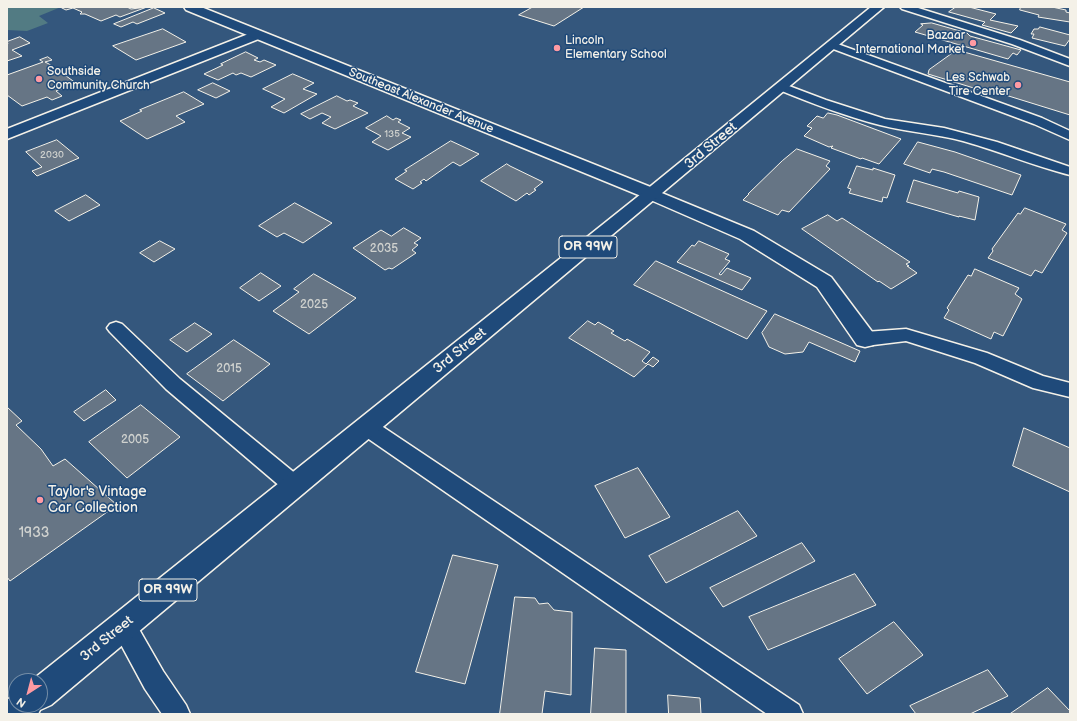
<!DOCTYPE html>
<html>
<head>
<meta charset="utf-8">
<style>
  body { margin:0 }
  #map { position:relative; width:1077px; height:721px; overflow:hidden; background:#34577d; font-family:"Balsamiq Sans",sans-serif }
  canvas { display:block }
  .frame { position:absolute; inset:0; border:8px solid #f4f1e8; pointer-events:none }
  .north { position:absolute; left:8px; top:673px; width:40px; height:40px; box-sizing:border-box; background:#1f4a7a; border:1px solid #748da6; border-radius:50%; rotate:216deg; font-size:11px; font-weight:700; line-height:16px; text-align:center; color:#f4f1e8 }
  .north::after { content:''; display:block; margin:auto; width:14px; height:18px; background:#ff9aa2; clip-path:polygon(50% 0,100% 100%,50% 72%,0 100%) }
</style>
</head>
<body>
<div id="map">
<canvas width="1077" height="721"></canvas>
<div class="frame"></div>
<div class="north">N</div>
</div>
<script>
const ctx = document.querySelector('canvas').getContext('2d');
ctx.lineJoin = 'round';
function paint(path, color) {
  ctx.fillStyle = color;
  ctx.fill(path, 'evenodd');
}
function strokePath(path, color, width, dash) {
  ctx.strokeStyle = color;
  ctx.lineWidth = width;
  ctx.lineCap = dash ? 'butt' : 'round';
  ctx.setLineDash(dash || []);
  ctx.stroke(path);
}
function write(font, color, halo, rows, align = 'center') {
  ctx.font = font + ' "Balsamiq Sans",sans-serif';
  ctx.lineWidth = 3;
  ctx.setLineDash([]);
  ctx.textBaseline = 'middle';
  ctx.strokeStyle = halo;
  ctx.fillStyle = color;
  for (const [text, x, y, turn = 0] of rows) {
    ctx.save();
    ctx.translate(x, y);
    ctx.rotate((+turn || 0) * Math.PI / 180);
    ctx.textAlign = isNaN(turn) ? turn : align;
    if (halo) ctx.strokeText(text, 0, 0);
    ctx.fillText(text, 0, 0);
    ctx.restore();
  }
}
paint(new Path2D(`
  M7,7h54l-22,9 9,7 -21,8 -20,-1z`), '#527b83');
const building = new Path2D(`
  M65,7h62l4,2 16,-2 -27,10 -4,-2 -15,6 -16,-7h-5l2,-2 -9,-4 -7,2 -4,-2z
  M533,7h51l-30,19 -35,-11z
  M956,7h13l27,7 -6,6 28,6 -7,7 -29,-8 3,-3 -36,-10z
  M1021,7h31l14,3v2l4,1v9l-32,-5 1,-2 -19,-5z
  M154,8l11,5 -28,11 -4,-2 -12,5 -7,-3z
  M932,23l35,10 3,3 51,14 -4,5 -4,-2 -5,6 -93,-27 8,-7 -2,-1z
  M1040,27l30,8v4l-5,7 -33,-8 2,-4h-3l3,-5h4z
  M163,29l23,13 -50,18 -23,-14z
  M20,37l10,6 -18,7 10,6 -15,5v-16l1,-1 -1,-2z
  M957,50l113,32v33l-84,-26h-9l-49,-15 1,-4z
  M246,52l12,6 -4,2 6,2 4,-2 12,5 -25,12 -10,-4 -5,2 -3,-2 -15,7 -14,-6 19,-9 -2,-1z
  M48,57l4,3 -7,2 4,2 27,19 -20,8 6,5 -10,4 -5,-3 -25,9 -15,-11v-20l36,-13 -3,-2z
  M293,74l21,9 -11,6 14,5 -33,19 -13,-6 14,-8 -22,-10z
  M213,83l17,8 -14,7 -18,-8z
  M184,92l20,12 -28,12 9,6 -38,17 -27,-18 22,-10 -2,-1z
  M337,96l10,5 3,-1 8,3 -5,3 15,7 -33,16 -13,-6 9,-6 -9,-4 -12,6 -9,-5z
  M828,113l9,2 64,24 -22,25 -17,-6 -1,1 -30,-11 2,-2 -4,1 -25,-11 8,-8 -5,-2 10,-10 6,2z
  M387,116l6,4 3,-2 5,2 -3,2 12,6 -8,5 9,4 -23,13 -16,-8 9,-6 -15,-8z
  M57,140l22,18 -42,18 -5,-5 10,-4 -16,-15z
  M451,141l28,13 -19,12 -7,-4 -27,19 -2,-2 -4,3 2,1 -9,6 -18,-10 12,-8 -2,-1z
  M918,142l37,10 66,23 -9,20 -68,-23 -12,-3 -2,4 -26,-9z
  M797,149l33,12 -4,5 4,3 -41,43 -7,-2 -4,5 -35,-15 6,-6h-1l34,-33z
  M507,164l3,2 33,16 -9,7 2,1 -7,5 -2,-2 -11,8 -35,-20z
  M857,166l16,4v-2l3,1 19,6 -8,23 -4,-1 -1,5 -33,-9 2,-4 -3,-1z
  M914,180l44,13 1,-2 20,6 -4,23 -16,-4v1l-52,-15z
  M86,195l14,10 -31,16 -14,-10z
  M295,203l37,20 -29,20 -19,-10 -7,4 -18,-11z
  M1025,208l41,16 -4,6 5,3 -25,40 -7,-3 -4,6 -43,-18 5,-7 -1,-2 26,-36 2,1z
  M828,215l9,6 5,-3 68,44 -4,2 3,2h-2l10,7 -26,16 -12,-8 -1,1 -76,-53z
  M404,228l17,10 -7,5 4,2 -6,5 4,3 -24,16 -3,-1 -4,2 -32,-22 28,-18 10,6z
  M160,241l15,8 -21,13 -14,-9z
  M699,241l30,13 -4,5 5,2 -11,13 2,1 6,-7 24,10 -9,12 -65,-28 15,-17 2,1z
  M656,261l111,50 -20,28 -113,-54z
  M975,269l44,19 -4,6 7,5 -19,37 -9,-4 -3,7 -47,-21 5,-8 -2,-2 21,-33 3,1z
  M261,273l20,13 -22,15 -19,-13z
  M314,274l42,24 -47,36 -36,-23 26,-19 -5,-3z
  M775,314l85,37 -5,11 -46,-20 -6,10 -18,2 -16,-7 -7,-14z
  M588,321l7,4 3,-3 16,9 -3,2 14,8 2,-2 23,13 -8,9 4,3 7,-7 6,4 -6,6 -5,-3 -14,13 -65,-39z
  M195,323l17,11 -25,18 -17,-12z
  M234,340l36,24 -47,37 -36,-27z
  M106,390l10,10 -32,21 -10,-9z
  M141,405l39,32 -53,41 -38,-36z
  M7,407l15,14 -6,4 25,24 12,17 12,-7 52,46 -107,76 -3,-4z
  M1024,428l46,20v44l-57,-26z
  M638,468l32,49 -45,21 -30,-52z
  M738,511l19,25 -91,47 -17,-27z
  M802,543l13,18 -92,46 -13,-19z
  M453,555l45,10 -33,119 -49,-12z
  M855,574l21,31 -108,45 -19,-33z
  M515,597l20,1 4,6 9,-1 6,7 18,2 -1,83 -26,-4 -3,23h-42z
  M894,622l29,33 -56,39 -28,-35z
  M595,648l31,2v64h-35z
  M988,670l20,26 -38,18h-54l-6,-8z
  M1048,688l22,23v3h-60z
  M668,695l32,3 1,16h-32z`);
paint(building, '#667585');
strokePath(building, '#f4f1e8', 1);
const lane = new Path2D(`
  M900,7h15l105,33 50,19v7l-58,-22 -110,-35z
  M832,42l210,76 28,13v9l-36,-16 -206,-77 -1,-2 1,-2z
  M781,83l45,17 59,19 59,9 53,14 73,25v8c-36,-9 -71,-24 -107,-34 -27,-7 -55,-9 -83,-16 -35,-9 -69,-22 -103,-36l-2,-2 2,-2z
  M116,322l6,2 58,55 122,100 3,7 -3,7 -7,2 -7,-2 -122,-104 -56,-57 -3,-4 3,-4z
  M906,329l81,24 56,23 27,7v14l-37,-9 -58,-25 -69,-22 -41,5 -6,-2 -3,-5 3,-5 6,-2z
  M367,419l7,2 425,284 4,9h-36l-407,-281 -3,-6 3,-6z
  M123,614l9,3 31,54 23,34 4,9h-28l-17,-25 -34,-63 3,-9z`);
const street = new Path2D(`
  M256,31l5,1 1,3 -1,3 -254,101v-10z
  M652,189l102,42 77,46 42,56 3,6 -3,6 -8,2 -8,-2 -40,-58 -77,-48 -94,-41 -3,-4 3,-4z`);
const secondary = new Path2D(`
  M184,7h17l457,183 3,4 -3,4 -6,1 -6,-1 -460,-188z`);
const highway = new Path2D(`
  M871,7h13l-833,698 -11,5 -2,4h-31v-14l9,-7v12h24v-24h-9l615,-491z`);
strokePath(lane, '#f4f1e8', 3);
strokePath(street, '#f4f1e8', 3);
strokePath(secondary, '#f4f1e8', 3);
strokePath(highway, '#f4f1e8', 3);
paint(lane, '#1f4a7a');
paint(street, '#1f4a7a');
paint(secondary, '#1f4a7a');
paint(highway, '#1f4a7a');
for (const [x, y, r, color] of [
  [973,43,4,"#ff9aa2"],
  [557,48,4,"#ff9aa2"],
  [39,79,4,"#ff9aa2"],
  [1018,85,4,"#ff9aa2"],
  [40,500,4,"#ff9aa2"]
]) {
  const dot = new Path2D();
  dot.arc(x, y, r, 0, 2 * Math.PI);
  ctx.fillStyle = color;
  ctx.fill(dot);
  strokePath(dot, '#1f4a7a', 1.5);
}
write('10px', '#d0d2cf', null, [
  ["135",392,134],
  ["2030",52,155]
]);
write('12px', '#f4f1e8', '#1f4a7a', [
  ["Bazaar",965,36],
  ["International Market",965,50],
  ["Lincoln",565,41,"left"],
  ["Elementary School",565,55,"left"],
  ["Southside",47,72,"left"],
  ["Community Church",47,86,"left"],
  ["Les Schwab",1010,78],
  ["Tire Center",1010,92]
], 'right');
write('12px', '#f4f1e8', '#1f4a7a', [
  ["Southeast Alexander Avenue",421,101,22]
]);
write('12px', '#d0d2cf', null, [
  ["2035",384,249],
  ["2025",314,305],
  ["2015",229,369],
  ["2005",135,440]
]);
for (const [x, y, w] of [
  [588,247,58],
  [168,590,58]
]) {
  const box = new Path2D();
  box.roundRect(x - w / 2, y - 11, w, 22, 3);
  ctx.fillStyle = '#1f4a7a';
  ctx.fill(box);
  strokePath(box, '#f4f1e8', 1);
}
write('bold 13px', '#f4f1e8', null, [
  ["OR 99W",588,247],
  ["OR 99W",168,590]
]);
write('14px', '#f4f1e8', '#1f4a7a', [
  ["3rd Street",711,146,-40],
  ["3rd Street",460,351,-39],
  ["3rd Street",107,639,-39]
]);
write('14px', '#f4f1e8', '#1f4a7a', [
  ["Taylor's Vintage",48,492],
  ["Car Collection",48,508]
], 'left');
write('14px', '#d0d2cf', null, [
  ["1933",34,533]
]);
</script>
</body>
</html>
